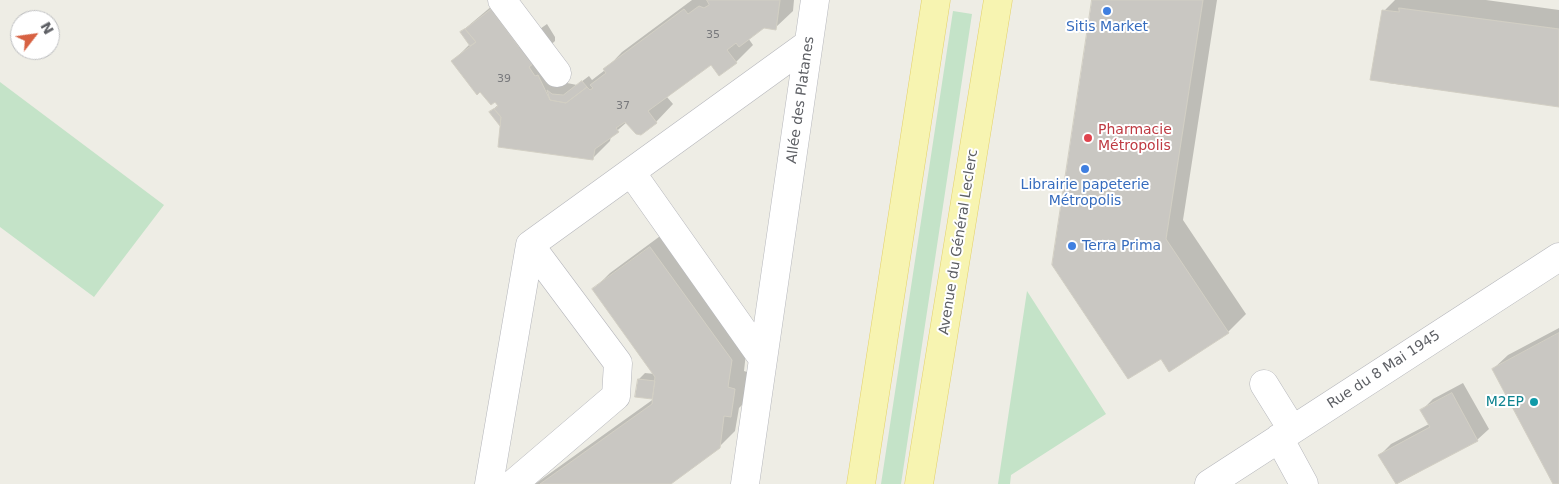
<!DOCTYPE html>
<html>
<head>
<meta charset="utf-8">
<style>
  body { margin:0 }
  #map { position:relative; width:1559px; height:484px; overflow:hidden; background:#eeede5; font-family:"DejaVu Sans",sans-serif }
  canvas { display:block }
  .north { position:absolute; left:10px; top:10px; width:50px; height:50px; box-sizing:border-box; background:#fff; border:1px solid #bebfc1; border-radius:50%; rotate:60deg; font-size:14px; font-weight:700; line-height:20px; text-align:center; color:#5d5f64 }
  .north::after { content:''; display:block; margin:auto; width:18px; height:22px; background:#d76142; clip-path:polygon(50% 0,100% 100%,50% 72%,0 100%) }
</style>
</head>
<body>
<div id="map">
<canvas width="1559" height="484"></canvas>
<div class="north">N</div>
</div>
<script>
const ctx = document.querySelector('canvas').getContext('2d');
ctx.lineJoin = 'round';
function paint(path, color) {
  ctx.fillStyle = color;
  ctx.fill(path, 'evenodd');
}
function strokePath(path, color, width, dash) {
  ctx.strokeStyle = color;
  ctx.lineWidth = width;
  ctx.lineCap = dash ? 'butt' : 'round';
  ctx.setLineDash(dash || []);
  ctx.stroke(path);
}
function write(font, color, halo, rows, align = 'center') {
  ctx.font = font + ' "DejaVu Sans",sans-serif';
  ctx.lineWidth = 4;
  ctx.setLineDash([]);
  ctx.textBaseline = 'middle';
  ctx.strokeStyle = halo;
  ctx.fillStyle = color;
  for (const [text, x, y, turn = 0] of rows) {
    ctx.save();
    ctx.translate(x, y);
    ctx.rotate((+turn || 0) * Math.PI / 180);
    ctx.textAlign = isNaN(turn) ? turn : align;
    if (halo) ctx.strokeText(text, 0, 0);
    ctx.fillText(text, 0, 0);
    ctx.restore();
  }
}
paint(new Path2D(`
  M953,11l19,3 -71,470h-20z
  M0,82l164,123 -70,92 -94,-70z
  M1027,291l79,123 -95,61 -1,9h-12z`), '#c4e3c8');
paint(new Path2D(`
  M499,0l38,31 10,-7 8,13v4l-9,8 10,9 11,25 10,2 12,-9 3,4 13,-10 17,-18 70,-52h102l-1,11 -18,17 -11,-2 -16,12 5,7 -17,17 -25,2 -44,33 6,7 -17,18h-29l-16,14 -1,5 -18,18 -91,-37 -1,2 -10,-12 8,-7 -45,-44 17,-17 -9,-12z
  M1094,0h123l-34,220 63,94 -18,18 -58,39z
  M1395,0h91l73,10v96l-171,-23 -4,-72z
  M667,231l80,113 -3,27 6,2 -3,27 -8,8 -4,23 -16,16 -50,37h-134l120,-86 -19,-2 3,-17 6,-6 10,1 -61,-85 16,-16z
  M1559,328v156h-4l-62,-115 15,-14z
  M1463,383l26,46 -12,11 -80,44 -17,-29 11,-11 38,-20 -7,-14 11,-11z`), '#0003');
const building = new Path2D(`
  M707,0h73l-4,30 -12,-2 -25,19 -3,-4 -9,7 10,13 -18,13 -8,-11 -63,46 9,12 -16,12 -5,-1 -11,-12 -9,6 3,4 -24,17 -2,11 -95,-13 3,-30 -7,-8 4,-3 -3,-4 -4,3 -11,-13 -3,3 -26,-34 25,-19 -11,-13 26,-20 28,38 10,-7 9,20 -9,7 6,9 3,-1 12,25 16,3 21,-16 3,3 3,-2 -3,-3 16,-12 -3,-4 81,-60 4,5 11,-8 5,2 5,-3z
  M1092,0h111l-37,239 63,94 -60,39 -8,-13 -33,20 -76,-114z
  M1399,8l160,21v78l-189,-27 12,-70 17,2z
  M465,29l11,13 -6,4 -10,-14z
  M582,81l5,6 -21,16 -16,-3 -3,-10 5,4 11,1z
  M494,109l7,8 -1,9 -11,-14z
  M650,247l82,113 -4,27 7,2 -4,28 -7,-1 -4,32 -49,36h-131l112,-80 3,-27 -63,-88z
  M1559,333v151h-6l-61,-115z
  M638,379l17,2 -3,18 -17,-2z
  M1452,393l26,48 -82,43 -18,-29 52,-28 -10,-17z`);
paint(building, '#c9c7c2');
strokePath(building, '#d2cfc4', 1);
const minor = new Path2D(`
  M502,0l55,73
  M631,172l132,187
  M1264,384l28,45
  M1279,438l25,46
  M489,484l41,-239 278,-201
  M513,484l103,-88 2,-33 -88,-118
  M745,484l70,-484
  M1209,484l350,-227`);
const major = new Path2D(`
  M861,484l75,-484
  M919,484l79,-484`);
strokePath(minor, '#b5b6bb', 29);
strokePath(major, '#e3d069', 29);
strokePath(minor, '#fff', 28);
strokePath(major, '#f7f4b1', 28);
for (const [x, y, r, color] of [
  [1107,11,5,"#3f7fe0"],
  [1088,138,5,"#e0444e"],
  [1085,169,5,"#3f7fe0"],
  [1072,246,5,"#3f7fe0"],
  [1534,402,5,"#0f9aa8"]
]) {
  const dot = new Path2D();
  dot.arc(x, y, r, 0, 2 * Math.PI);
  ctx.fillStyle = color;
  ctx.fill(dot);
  strokePath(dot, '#fff', 2);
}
write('11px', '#78797c', null, [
  ["35",713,35],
  ["39",504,79],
  ["37",623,106]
]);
write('14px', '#366cbe', '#fff', [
  ["Sitis Market",1107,27],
  ["Librairie papeterie",1085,185],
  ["Métropolis",1085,201],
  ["Terra Prima",1082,246,"left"]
]);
write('14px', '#5d5f64', '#fff', [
  ["Allée des Platanes",801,100,-82],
  ["Avenue du Général Leclerc",959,242,-81],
  ["Rue du 8 Mai 1945",1384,370,-33]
]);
write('14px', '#be3a42', '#fff', [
  ["Pharmacie",1098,130],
  ["Métropolis",1098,146]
], 'left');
write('14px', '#0d838f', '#fff', [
  ["M2EP",1524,402]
], 'right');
</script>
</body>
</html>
